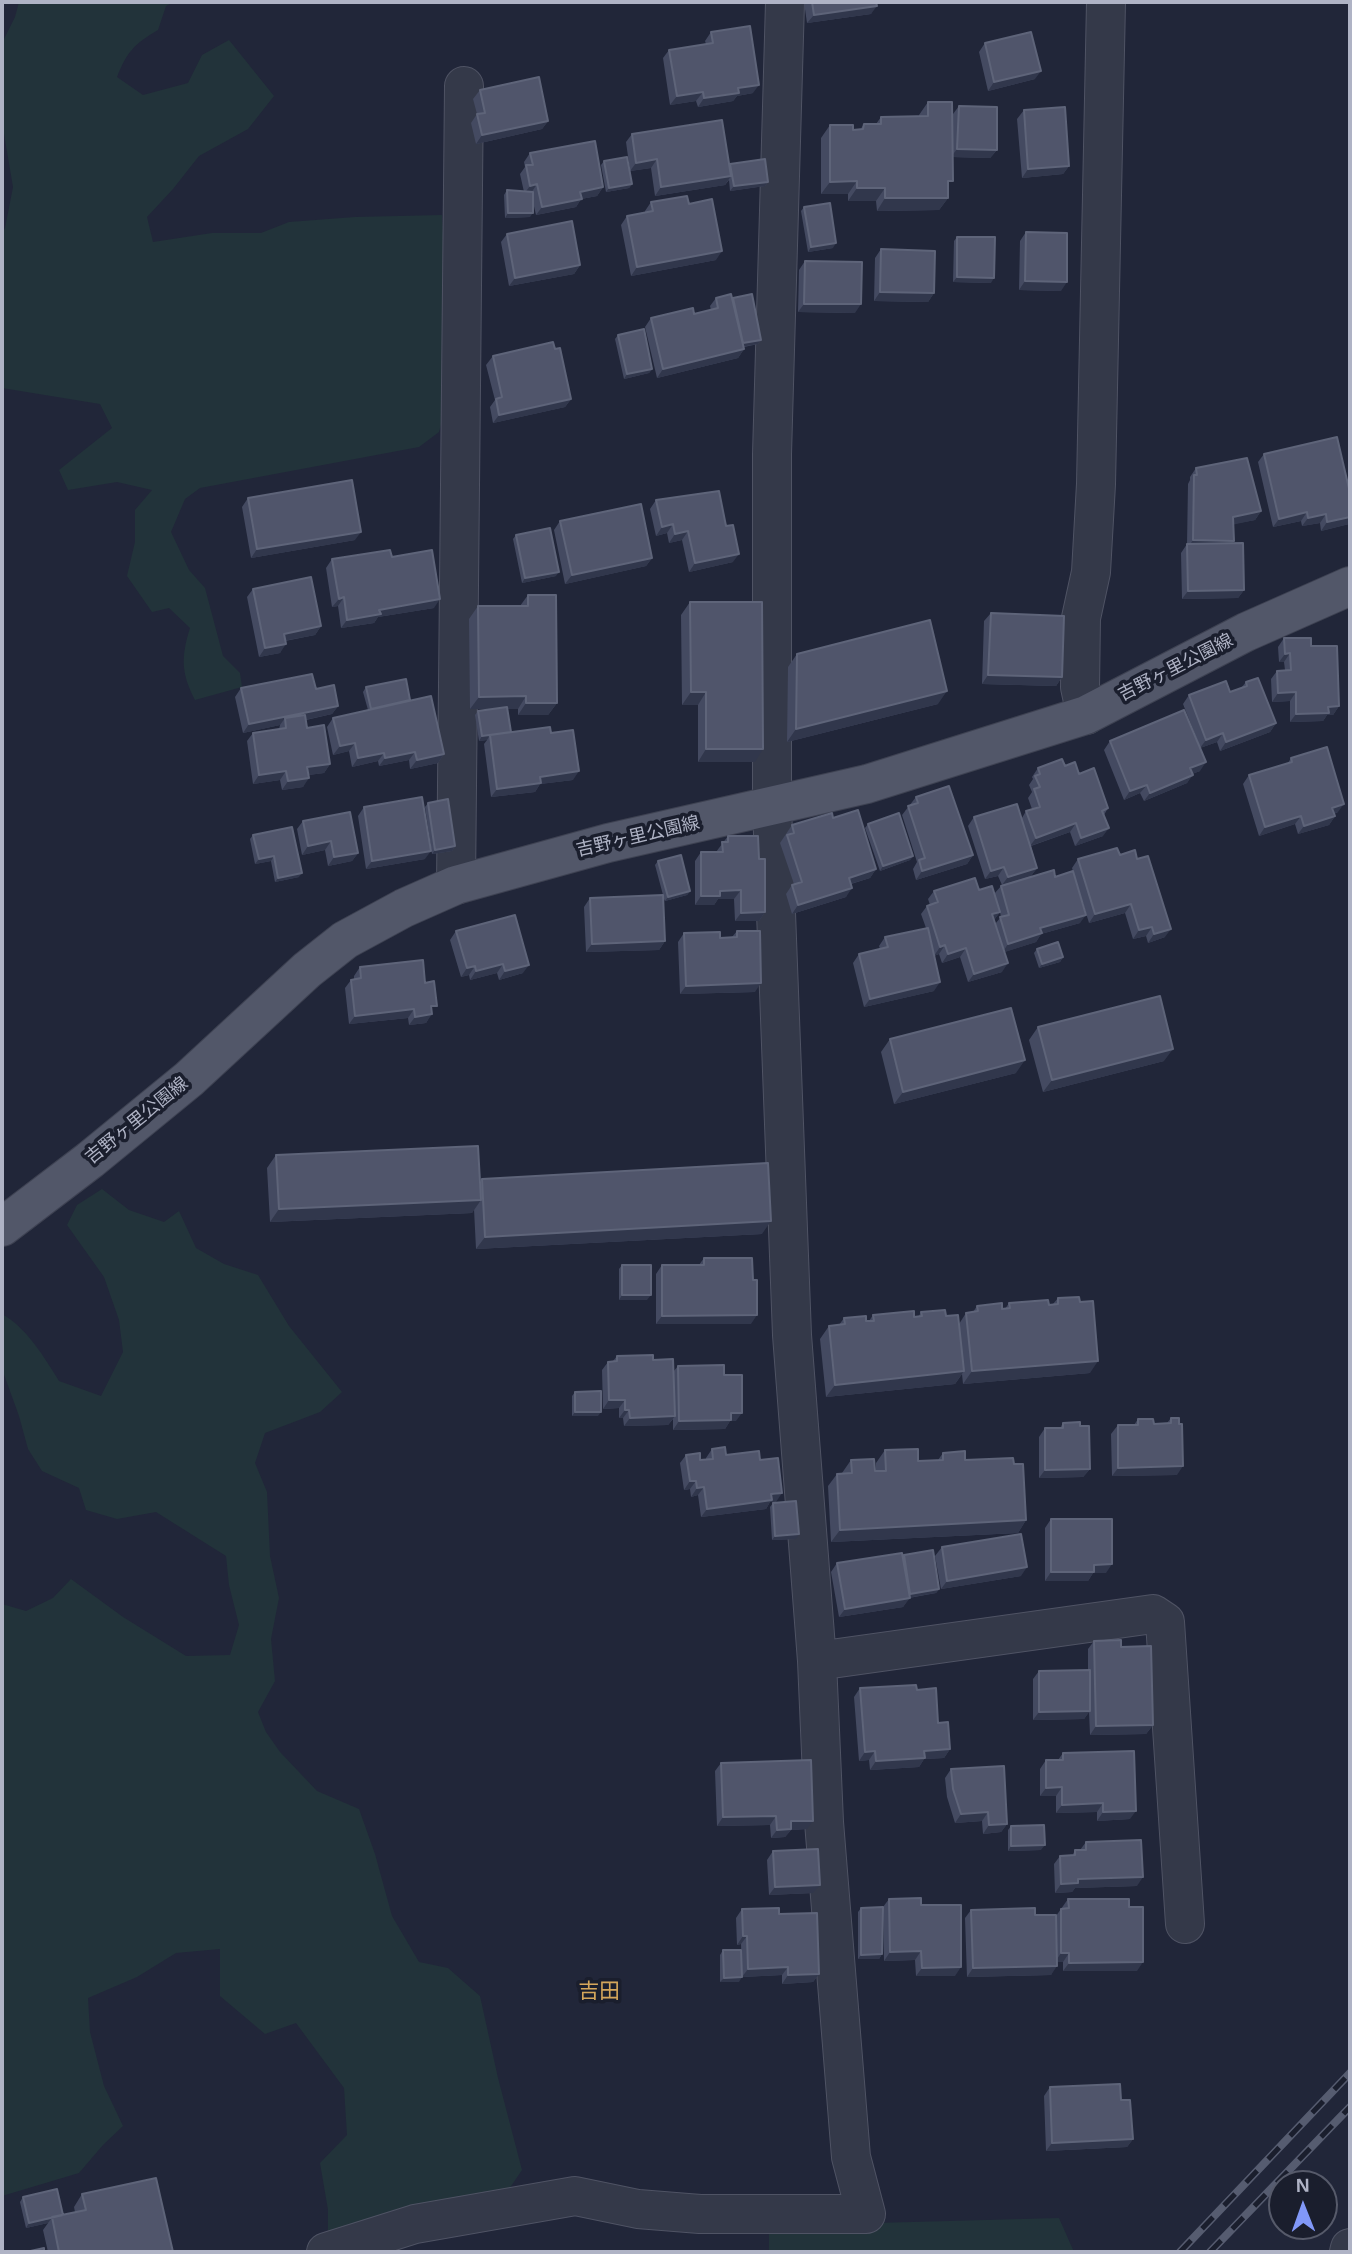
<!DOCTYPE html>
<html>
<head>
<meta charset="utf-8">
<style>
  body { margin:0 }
  #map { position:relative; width:1352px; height:2254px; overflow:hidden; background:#212639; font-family:Arial,sans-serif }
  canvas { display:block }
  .frame { position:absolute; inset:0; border:4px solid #afb3c5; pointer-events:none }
  .north { position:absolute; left:1268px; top:2170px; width:70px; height:70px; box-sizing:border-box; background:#1a1e2d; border:2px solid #565a6a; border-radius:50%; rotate:359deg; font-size:19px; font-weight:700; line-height:28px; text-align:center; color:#afb3c5 }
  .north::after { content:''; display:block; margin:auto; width:24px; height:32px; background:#8198f8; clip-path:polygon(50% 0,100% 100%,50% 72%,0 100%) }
</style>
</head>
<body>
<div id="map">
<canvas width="1352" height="2254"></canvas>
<div class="frame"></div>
<div class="north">N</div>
</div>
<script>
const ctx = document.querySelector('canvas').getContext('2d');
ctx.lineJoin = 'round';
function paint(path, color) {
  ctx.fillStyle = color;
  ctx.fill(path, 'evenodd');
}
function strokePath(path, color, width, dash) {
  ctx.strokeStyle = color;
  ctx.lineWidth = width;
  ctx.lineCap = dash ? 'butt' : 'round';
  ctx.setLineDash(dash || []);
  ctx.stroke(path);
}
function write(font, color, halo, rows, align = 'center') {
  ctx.font = font + ' Arial,"Noto Sans JP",sans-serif';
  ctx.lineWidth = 7;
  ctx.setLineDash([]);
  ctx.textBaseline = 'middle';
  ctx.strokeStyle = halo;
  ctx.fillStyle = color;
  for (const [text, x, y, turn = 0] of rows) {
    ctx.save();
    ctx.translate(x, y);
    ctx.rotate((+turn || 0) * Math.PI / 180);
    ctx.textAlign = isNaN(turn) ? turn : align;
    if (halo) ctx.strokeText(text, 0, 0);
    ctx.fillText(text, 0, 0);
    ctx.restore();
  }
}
paint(new Path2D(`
  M19,2h155l-8,4 -8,24c-24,14 -31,22 -41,47l26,18 45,-12 14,-28 27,-15 45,56 -26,33 -49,27 -26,33 -26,28 6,25 59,-9h49l28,-11 66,-5 87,-2 4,72 2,112 -9,33 -20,15 -219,41 -15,11 -14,33 18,38 16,18 18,68 17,17 2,14 -47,13c-14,-27 -14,-43 -5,-72l-21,-20 -17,4 -25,-36 8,-34v-32l17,-20 -35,-8 -49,8 -9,-20 53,-42 -12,-24 -98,-16v-155l3,-5 8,-41 -11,-65v-79l13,-26z
  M102,1189l27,21 35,12 15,-11 17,37 28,16 34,11 31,51 53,66 -22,20 -55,21 -10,30 12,29 3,64 9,42 -8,41 4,42 -17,31 8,20 14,20 37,39 42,18 16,45 17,62 27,46 29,6 32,28 18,82 24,92 -17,25 -177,42v-27l-8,-47 27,-28 -3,-47 -48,-65 -31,11 -45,-38v-47l-44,4 -39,24 -49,21 2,34 14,54 19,40 -20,19 -24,28 -77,23v-592l24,7 27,-13 18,-19 52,38 63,39 44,-1 9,-30 -10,-40 -3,-29 -70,-44 -39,7 -31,-9 -7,-22 -37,-17 -14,-22 -9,-33 -17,-47v-55c24,13 43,44 57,67l42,15 22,-44 -4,-32 -15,-43 -37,-52 10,-20z
  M1059,2218l15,34h-305v-18l33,-9z`), '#22333a');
const minor = new Path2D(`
  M1086,715l-6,-28 1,-69 10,-46 5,-88 10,-482
  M456,885l8,-799
  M817,1661l336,-47 12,8 20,302
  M326,2252l89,-28 160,-28 63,13 62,5h166l-15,-57 -27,-335 -7,-161 -25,-326 -20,-528v-353l13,-452
  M1349,2252l1,-4`);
const major = new Path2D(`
  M2,1227l88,-67 99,-81 118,-109 38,-30 59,-32 52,-23 152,-42 259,-59 219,-69 160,-83 104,-46`);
strokePath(minor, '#4f5364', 40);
strokePath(major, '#3e4252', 40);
strokePath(minor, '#343949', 38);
strokePath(major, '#525769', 38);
const rail = new Path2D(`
  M1180,2252l170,-179
  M1210,2252l140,-145`);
strokePath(rail, '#565c70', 8);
strokePath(rail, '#1a1e2d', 5, [16]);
paint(new Path2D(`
  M804,2h72l-5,12 -64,9z
  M711,32l42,61 -16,3 -4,5 -35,6 -2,-6 -26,4 -7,-47 6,-8 37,-6 -1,-3z
  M985,43l50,36 -47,12 -9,-39z
  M480,90l68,31 -6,8 -66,15 -5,-21 6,-9 -4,-15z
  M928,102l25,12 6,-8 38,44 -7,8 -37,-1 -5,32v9l-9,12 -62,1 -1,-10h-28v-7h-27v-56l9,-13 23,5h7l4,-6h12l5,-7h38v-2z
  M1024,110l45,56 -6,8 -41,4 -5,-59z
  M632,134l97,31 39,17 -3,4 -35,5 -1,-11 -4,5 -70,11 -4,-28 -21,3 -4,-29z
  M530,153l73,34 -6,9 -16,3 -5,8 -40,8 -3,-13 -3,15 -25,1 -1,-23 3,-5 17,2 -4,-18 5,-7 -1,-5z
  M604,161l28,23 -3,4 -23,4 -5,-27z
  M651,202l38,2 27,56 -85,16 -10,-51 6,-9 18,-4v-1z
  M804,207l29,41 -25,4 -7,-41z
  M1026,232l35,59 -42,-1 1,-49z
  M507,234l73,31 -6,9 -65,12 -8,-44z
  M957,237l34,46 -38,-1 1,-41z
  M881,249l53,44 -6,9 -54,-1 1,-43z
  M805,261l50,52 -57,-1 1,-42z
  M716,298l16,2 1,-2 28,42 -3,4 -14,3v2l-6,9 -81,20 -12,-51 6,-9 43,-4 17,-4 -1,-4z
  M618,335l34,34 -3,4 -25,6 -9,-40z
  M493,356l78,43 -6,8 -72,16 -3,-16 5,-7 -9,-35z
  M1264,454l85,70 -28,7 -1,-8 -18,3 -1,-5 -28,6 -15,-65z
  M1196,468l65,43 -6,9 -22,4 -1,19 12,47 -6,8 -56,1 -1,-46 6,-9 1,-60 2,-4v-3z
  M248,498l107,42 -104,18 -9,-51z
  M656,500l77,62 -44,10 -7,-32 -13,3 -2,-10 -11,3 -6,-27z
  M560,521l92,37 -6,8 -81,18 -11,-54z
  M516,535l40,41 -34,7 -9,-44z
  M392,557l42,51 -56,9 -4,6 -33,5 -3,-22 -6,1 -6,-39 6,-9z
  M253,589l68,37 -6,9 -30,6 -5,12 -21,4 -12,-60z
  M528,595l29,108 -9,12h-30v-6h-11l3,24h41l22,47 -33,4 -5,8 -44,5 -7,-53 3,-4 -8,1 -4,-26 3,-4 13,-2h-21l-1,-90 9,-13h42z
  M690,602l65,160h-57v-57h-16l-1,-90z
  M991,613l71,64 -6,9 -74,-2 2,-63z
  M1284,638l27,8 28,60 -6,9h-6l-4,6 -33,1v-21l-18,1 -1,-23 6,-8 8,-1 -1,-8h-5l-1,-15z
  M797,654l141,50 -151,38 1,-75z
  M1246,682l30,41 -6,9 -50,19 -3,-9 -17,6v23l-8,3 -5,9 -43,18 -4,-8 -16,7 -20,-50 6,-9 88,1 -15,-38 6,-9 41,-3 11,-4z
  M366,687l44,13 34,54 -6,9 -28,6 -1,-9 -30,6 -1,-5 -26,6 -3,-16 -16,4 -6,-28 6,-9 35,-8 -5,-18z
  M241,688l75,1 22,17 -6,8 -26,6 1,8 23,36 -6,9 -16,2 -5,12 -21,3 -2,-10 -27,4 -6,-43 6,-8 26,-4 1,-4 -37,8 -8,-36z
  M1291,758l47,54 -4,2 1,2 -6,9 -31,9 -3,-10 -36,12 -16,-52 6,-9 39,-12z
  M1065,766l14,8 29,34 -4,7 -1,21 -28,10 -5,-14 -39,14 6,22 -6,8 24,1 18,-6 -1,-3 6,-9 42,-4 45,82 -17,6 -2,-7 -13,3 -8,-26 -36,10 -6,-20 -3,20 -39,11 -5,8 -32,10 -2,20 -34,10 -8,-25 -18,6 -3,-9 -5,2v35l-70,16 -11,-44 6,-9 21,-5 -1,-3 6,-9 41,-9 -5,-14 6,-8 3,-1 -2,-6 6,-8 45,-1 15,4 8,-9 -4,-9 -13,3 -17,-53 6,-9 48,1 4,-7 6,-2 -4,-11 4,-6 -3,-7 4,-6 -1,-2 6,-9zM1000,912l1,5 -6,7 -1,-4z
  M916,797l57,58 -6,9 -51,16 -3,-11 4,-7 -15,-47z
  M428,803l27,43 -3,5 -20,3 -7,-47z
  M364,807l61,52 -59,10 -8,-53z
  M833,818l43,51 -6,9 -19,6 -5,13 -54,17 -6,-20 6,-9 2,-1 -14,-41 12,-18z
  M303,821l55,32 -6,8 -24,5 -3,-16 -23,5 -5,-26z
  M868,824l45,32 -3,4 -30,11 -15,-43z
  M253,835l46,42 -24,5 -4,-21 -16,3 -5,-25z
  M728,836l31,23 6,53 -6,9h-24l-1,-22h-16l-4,6h-19v-44l6,-9h15z
  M658,861l32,30 -3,4 -22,6 -2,-4 2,44 -6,9 -73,2 -2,-45 6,-9 73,-3 -8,-30z
  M456,931l67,42 -24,7 -2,-7 -27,7 -1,-5 -8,2 -11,-37z
  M737,931l18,61 -75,2 -2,-52 6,-9 36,5 12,-1z
  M1037,949l26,8 -3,5 -21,6 -5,-15z
  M360,967l65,16 7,29 -6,11 -17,2 -1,-7 -59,6 -4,-36 6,-8 3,-1v-3z
  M1038,1027l126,34 -121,31 -14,-52z
  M890,1039l126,34 -122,31 -13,-52z
  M276,1155l204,27 2,-3 280,55 -286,15 -2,-40 -2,4 -202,9 -3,-54z
  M704,1258l49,22 -2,44h-95v-50l6,-9h37z
  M622,1265l25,35h-28v-31z
  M1058,1298l32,75 -127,11 -1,-10 -7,10 -129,13 -6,-58 9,-13 10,-1 5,-7 22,3h3l4,-6 41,2 5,-1 2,-4 25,4 13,8 7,-11 7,-1 4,-6 25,3h3l4,-6 44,1z
  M617,1356l36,4 20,12 5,-6 46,9 12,46h-6l-5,8 -52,1v-11l-5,6 -44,1 -1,-8h-4v-10l-16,1 -1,-39 6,-8 5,-1z
  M575,1392l23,24h-26v-20z
  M1171,1418l6,57 -65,1 -1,-42 7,-9h16l4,-6 16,5 13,-1z
  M1063,1423l17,3 10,43 -7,8 -44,1v-41l6,-9h15z
  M712,1449l14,6 34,5 16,42h-6l-4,7 -65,8 -3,-22 -7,2 -1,-8 -6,1 -4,-27 6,-8 14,5 6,-1v-1z
  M885,1450l33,11 20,-1 5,-7 22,7 49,4 12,56 -8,13 -187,9 -3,-56 9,-12 5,-1 9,-13 25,11v-8z
  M773,1503l23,36 -24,1 -2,-33z
  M1051,1519l55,54h-13l-5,8h-43v-53z
  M942,1547l79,29 -80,13 -6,-33z
  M903,1556l36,33 -3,4 -27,5 -6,9 -64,10 -8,-45 6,-9z
  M1094,1641l27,6 32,78 -7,9 -56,1 -1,-23 -5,7 -51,1v-41l6,-8 49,-1v-21z
  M860,1688l57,2 21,33 12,26 -6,9 -20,1 -5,8 -49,3 -1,-10 -10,1 -5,-64z
  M1063,1753l67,66 -33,2v-9l-41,1v-17h-16v-27l6,-9h12z
  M721,1763l86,66 -16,1 -6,7 -14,1 -1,-13 -53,1 -2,-55z
  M951,1769l56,55 -6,8 -18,2 -1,-13 -27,2 -8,-26 -2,-19z
  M1011,1826l30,24 -33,1v-21z
  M1086,1842l51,44 -62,2 -3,4 -17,1 -1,-29 6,-8h12l3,-6h5z
  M773,1851l40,42 -44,2 -2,-35z
  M889,1899l32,6 34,71h-39l-1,-16 -31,1 -1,-54z
  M1068,1899l61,8 8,64h-74v-9h-6l-6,13 -84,2 -2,-59 6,-8 64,5 21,1z
  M861,1908l21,46 -3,5h-21v-47z
  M742,1909l37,5 40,60 -6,8 -31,2v-9l-40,2 -1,-33 -4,1 -1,-27z
  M723,1950l16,32h-19v-27z
  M1050,2087l71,13 12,39 -6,8 -81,4 -2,-55z
  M82,2194l91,58h-125l-5,-22 5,-7 -22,5 -6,-26 3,-5 40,18 12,-3 -1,-5z`), '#444a61');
paint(new Path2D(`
  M885,2h20l-21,1z
  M877,6l-6,8 -64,9 7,-8z
  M1041,71l-6,8 -47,12 6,-9z
  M759,85l-6,8 -16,3 -4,5 -35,6 6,-9 34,-10z
  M703,92l-7,9 -26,4 7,-9z
  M548,121l-6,8 -66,15 6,-9z
  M957,149l40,1 -7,8 -39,-1z
  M657,159l-6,9 -21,3 6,-8z
  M1069,166l-6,8 -41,4 6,-9z
  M731,176l-6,9 -70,11 6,-9z
  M857,181l-9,13h-27l9,-12z
  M768,182l-3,4 -35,5 4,-5z
  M537,184l-6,9 -7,1 6,-8z
  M632,184l-3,4 -23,4 3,-4z
  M603,187l-6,9 -16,3 -5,8 -40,8 6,-8 38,-15z
  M857,188h28l-9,13h-28z
  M885,198h63l-9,12 -62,1z
  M508,213h25l-3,4 -25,1z
  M836,243l-3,5 -25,4 3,-5z
  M722,251l-6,9 -85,16 6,-9z
  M580,265l-6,9 -65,12 6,-8z
  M957,277l37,1 -3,5 -38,-1z
  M1025,281l42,1 -6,9 -42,-1z
  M880,292l54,1 -6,9 -54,-1z
  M804,304h57l-6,9 -57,-1z
  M761,340l-3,4 -18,3 3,-4z
  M744,349l-6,9 -81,20 6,-9z
  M652,369l-3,4 -25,6 3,-5z
  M571,399l-6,8 -72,16 6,-8z
  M1261,511l-6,9 -28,6 6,-9z
  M1307,512l-6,9 -28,6 6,-8z
  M1326,514l-6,9 -18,3 6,-8z
  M1350,517l-1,7 -28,7 6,-9z
  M673,524l-6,9 -11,3 6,-9z
  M688,531l-6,9 -13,3 6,-9z
  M361,532l-6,8 -104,18 6,-9z
  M1193,540l41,1 -6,8h-41z
  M739,554l-6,8 -44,10 6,-9z
  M652,558l-6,8 -81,18 7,-9z
  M559,572l-3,4 -34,7 3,-5z
  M1244,590l-6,8 -56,1 6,-8z
  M344,597l-6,9 -6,1 7,-8z
  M440,599l-6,9 -56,9 -4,6 -33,5 6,-8 32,-10z
  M321,626l-6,9 -37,7 6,-8z
  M286,644l-6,9 -21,4 6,-9z
  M1290,653l-6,9h-5l6,-8z
  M988,675l74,2 -6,9 -74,-2z
  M947,691l-9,13 -151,38 9,-13z
  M691,692h15l-8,13h-16z
  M1296,692l-6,9 -18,1 6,-9z
  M526,696l-8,13h-48l9,-12z
  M526,703h31l-9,12h-30z
  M338,706l-6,8 -46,10 -1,-6 -5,7 -37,8 6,-9z
  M1339,706l-6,9h-6l-4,6 -33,1 6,-8 32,-7z
  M1276,723l-6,9 -50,19 6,-9z
  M1223,733l-6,9 -17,6 6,-8z
  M490,735l-3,5 -8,1 3,-5z
  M355,743l-6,8 -16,4 7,-9z
  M706,749h57l-8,13h-57z
  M415,752l-6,8 -30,6 6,-8z
  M384,753l-6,8 -26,6 6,-9z
  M444,754l-6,9 -28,6 7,-9z
  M1206,762l-6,9 -16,6 6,-9z
  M330,764l-6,9 -23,3 6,-9z
  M286,771l-6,9 -27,4 6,-9z
  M579,771l-6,9 -33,4 -5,8 -44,5 6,-8 43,-12z
  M1193,775l-6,8 -43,18 6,-8z
  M309,778l-6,9 -21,3 6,-9z
  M1147,785l-7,8 -16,7 6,-9z
  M1344,804l-6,8 -12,4 6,-8z
  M1301,816l-6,8 -36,12 6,-9z
  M1335,816l-6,9 -31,9 6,-8z
  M1076,823l-6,9 -40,14 6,-8z
  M1109,828l-6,8 -28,10 6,-8z
  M331,841l-6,9 -23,5 6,-9z
  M455,846l-3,5 -20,3 3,-4z
  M431,851l-6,8 -59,10 6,-8z
  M358,853l-6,8 -24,5 6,-9z
  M973,855l-6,9 -51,16 6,-9z
  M274,856l-3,5 -16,3 4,-5z
  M913,856l-3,4 -30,11 3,-5z
  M1004,867l-6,9 -13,3 6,-8z
  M1037,868l-6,8 -29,9 6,-8z
  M876,869l-6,9 -27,8 6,-8z
  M302,873l-3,4 -24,5 3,-4z
  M852,888l-6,9 -54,17 6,-9z
  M741,890l-7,9h-16l-4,6h-19l6,-9 19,-5z
  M690,891l-3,4 -22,6 3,-4z
  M1131,904l-6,9 -36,10 6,-9z
  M765,912l-6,9h-24l6,-8z
  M1000,912l-6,8 -2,-6z
  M1086,915l-6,8 -39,11 -5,8 -34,11 6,-9 32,-16z
  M1152,927l-6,9 -13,3 6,-9z
  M1171,929l-6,8 -17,6 6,-9z
  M665,941l-6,9 -73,2 6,-8z
  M945,945l-6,9 -5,2 6,-9z
  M966,948l-6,9 -18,6 6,-9z
  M1063,957l-3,5 -21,6 3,-4z
  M1008,963l-6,9 -34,10 6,-8z
  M503,964l-6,9 -27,7 6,-9z
  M529,965l-6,8 -24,7 6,-9z
  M475,966l-6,9 -8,2 6,-9z
  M940,982l-6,9 -70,16 6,-8z
  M761,983l-6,9 -75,2 6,-8z
  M414,1009l-6,9 -59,6 6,-8z
  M432,1014l-6,9 -17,2 6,-8z
  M1173,1049l-9,12 -121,31 9,-12z
  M1025,1060l-9,13 -122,31 9,-12z
  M481,1200l-9,13 -202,9 9,-13z
  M771,1221l-9,13 -286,15 9,-12z
  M622,1295h29l-4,5h-28z
  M757,1315l-6,9h-95l6,-8z
  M1098,1361l-8,12 -127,11 9,-13z
  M964,1371l-9,13 -129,13 9,-12z
  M609,1400h16l-6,8 -16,1z
  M625,1410h4l-6,8h-4z
  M575,1412h26l-3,4h-26z
  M731,1413h11l-6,8h-6l-5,8 -52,1 6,-9z
  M675,1416l-7,9 -44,1 6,-8z
  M1183,1466l-6,9 -65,1 6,-8z
  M1090,1469l-7,8 -44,1 6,-8z
  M690,1481h6l-6,8 -6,1z
  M704,1487l-6,8 -7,2 6,-9z
  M782,1493l-6,9h-6l-4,7 -65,8 6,-8z
  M1026,1520l-8,13 -187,9 9,-12z
  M799,1534l-3,5 -24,1 3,-4z
  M1112,1564l-6,9h-13l-5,8h-43l6,-9 43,-7z
  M1027,1567l-6,9 -80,13 6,-8z
  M939,1589l-3,4 -29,5 3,-4z
  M910,1598l-7,9 -64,10 6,-8z
  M1090,1711l-6,8 -51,1 6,-8z
  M1153,1725l-7,9 -56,1 6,-9z
  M950,1749l-6,9 -20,1 -5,8 -49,3 6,-9 48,-10z
  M875,1751l-6,9 -10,1 6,-9z
  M1062,1787l-6,9h-16l6,-8z
  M1103,1803l-6,9 -41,1 6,-8z
  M1136,1811l-6,8 -33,2 6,-9z
  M988,1812l-6,9 -27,2 6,-9z
  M776,1816l-6,9 -53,1 6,-9z
  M791,1821h22l-6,8 -16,1 -6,7 -14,1 6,-8z
  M1007,1824l-6,8 -18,2 6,-9z
  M1045,1845l-4,5 -33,1 3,-5z
  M1143,1877l-6,9 -62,2 -3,4 -17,1 6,-9 17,-5z
  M820,1885l-7,8 -44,2 6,-8z
  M743,1936h4l-6,8 -4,1z
  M921,1951l-6,9 -31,1 6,-9z
  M1061,1953h8l-6,9h-8z
  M882,1954l-3,5h-21l3,-4z
  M1143,1962l-6,9h-74l6,-8z
  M1057,1966l-6,9 -84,2 6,-9z
  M788,1967l-6,8 -40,2 6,-8z
  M961,1967l-6,9h-39l6,-8z
  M819,1974l-6,8 -31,2 6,-9z
  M742,1977l-3,5h-19l4,-4z
  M1133,2139l-6,8 -81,4 6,-8z
  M51,2219l-3,4 -22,5 3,-5z`), '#31374c');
const building = new Path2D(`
  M812,2h64l1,4 -63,9z
  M750,26l9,59 -21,3 1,5 -35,5 -1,-6 -26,4 -8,-46 44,-7 -2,-11z
  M1031,32l10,39 -47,11 -9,-39z
  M539,77l9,44 -66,14 -5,-21 8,-1 -5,-23z
  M928,102h24l1,79h-5v17h-63v-10h-28v-7l-27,1v-57h23v5l10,-1 1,-5h17v-7l47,-1z
  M959,106l38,1v43l-40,-1z
  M1065,107l4,59 -41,3 -4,-59z
  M722,120l9,56 -70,11 -4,-28 -21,4 -4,-29z
  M595,141l8,46 -23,5 2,7 -40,8 -5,-23 -7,2 -4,-21h7l-3,-12z
  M627,157l5,27 -23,4 -5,-27z
  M765,159l3,23 -34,4 -4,-22z
  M507,190l26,2v21h-25z
  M687,196l2,8 23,-5 10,52 -85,16 -10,-51 26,-5 -2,-9z
  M830,203l6,40 -25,4 -7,-40z
  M572,221l8,44 -65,13 -8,-44z
  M1026,232l41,1v49l-42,-1z
  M957,237h38l-1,41 -37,-1z
  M881,249l54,2 -1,42 -54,-1z
  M805,261l57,1 -1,42h-57z
  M731,294l13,55 -81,20 -12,-51 42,-10 1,6 24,-6 -2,-10z
  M752,294l9,46 -18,3 -10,-45z
  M644,329l8,40 -25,5 -9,-39z
  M553,342l2,7 5,-1 11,51 -72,16 -3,-16 6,-2 -9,-41z
  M1337,437l13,56v24l-23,5 -1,-8 -18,4 -1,-6 -28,7 -15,-65z
  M1247,458l14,53 -28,6 1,24 -41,-1 1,-65h3l-1,-7z
  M352,480l9,52 -104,17 -9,-51z
  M719,491l7,35 7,-1 6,29 -44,9 -7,-32 -13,3 -2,-10 -11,3 -6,-27z
  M641,504l11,54 -80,17 -12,-54z
  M550,528l9,44 -34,6 -9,-43z
  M1243,543l1,47 -56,1 -1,-47z
  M390,550l2,7 40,-7 8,49 -61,11 2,4 -34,6 -3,-23 -5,2 -7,-40z
  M311,577l10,49 -37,8 2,10 -21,4 -12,-59z
  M528,595h28l1,108h-31v-7l-47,1 -1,-91h50z
  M690,602h72l1,147h-57v-57h-15z
  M991,613l73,3 -2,61 -74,-2z
  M930,620l17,71 -151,38 1,-75z
  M1284,638h27v8h26l2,60 -11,1 1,6 -33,1v-22l-18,1 -1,-22 14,-1 -1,-17 -5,1z
  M312,674l4,15 18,-4 4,21 -89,18 -8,-36z
  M1258,678l18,45 -50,19 -3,-9 -17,7 -17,-45 37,-14 4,11 17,-6 -1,-4z
  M406,679l4,21 -39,9 -5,-22z
  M431,696l13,58 -27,6 -2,-8 -30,6 -1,-5 -26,5 -3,-15 -15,3 -7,-28z
  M507,707l4,25 -29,4 -4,-25z
  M1184,710l22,52 -16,6 3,7 -43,18 -3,-8 -17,6 -20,-50z
  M305,715l2,13 17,-3 6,39 -23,3 2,11 -21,3 -2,-10 -27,4 -6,-42 33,-5 -1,-10z
  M550,727l1,6 22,-3 6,41 -39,6 1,6 -44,6 -7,-54z
  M1327,747l17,57 -12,4 3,8 -31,10 -3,-10 -36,11 -16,-52 43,-13 -1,-4z
  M1062,759l3,7 10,-4 4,12 15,-6 14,40 -6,3 7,17 -28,10 -5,-15 -40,15 -10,-27 14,-4 -6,-18 6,-2 -5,-11 5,-2 -2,-6z
  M949,786l24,69 -51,16 -3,-11 6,-2 -17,-52 10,-3 -2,-6z
  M422,797l9,54 -59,10 -8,-54z
  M448,799l7,47 -20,4 -7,-47z
  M1017,804l20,64 -29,9 -4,-10 -13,4 -17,-54z
  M858,810l18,59 -27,9 3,10 -54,17 -6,-20 10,-3 -15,-47 7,-2 -2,-8 40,-12 1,5z
  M350,812l8,41 -24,4 -3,-16 -23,5 -5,-25z
  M899,813l14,43 -30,10 -15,-42z
  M292,827l10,46 -24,5 -4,-22 -15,3 -6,-24z
  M728,836h30l1,23h6v53l-24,1v-23l-21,1v5h-19v-44h22l-1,-10h6z
  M1117,848l3,7 15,-5 2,9 11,-3 23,73 -17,5 -2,-7 -13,3 -8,-26 -36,10 -17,-55z
  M681,855l9,36 -22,6 -10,-36z
  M1054,870l1,7 18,-6 13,44 -46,13 2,5 -34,11 -8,-27 9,-2 -8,-29z
  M975,878l4,12 13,-4 8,26 -8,2 16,49 -34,11 -8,-26 -18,6 -3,-9 -5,2 -13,-41 11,-4 -4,-11z
  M663,895l2,46 -73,3 -2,-46z
  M515,915l14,50 -24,6 -2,-7 -27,7 -1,-5 -8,2 -11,-37z
  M928,928l12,54 -70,17 -11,-45 29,-7 -3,-10z
  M737,931h23l1,52 -75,3 -2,-53 36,-1v6l17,-1z
  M1058,942l5,15 -21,7 -5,-15z
  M423,960l2,23 9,-2 3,25h-6l1,8 -17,3 -1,-8 -59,7 -4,-36 10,-2 -1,-11z
  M1160,996l13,53 -121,31 -14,-53z
  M1011,1008l14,52 -122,32 -13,-53z
  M478,1146l3,54 -202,9 -3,-54z
  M768,1163l3,58 -286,16 -3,-58z
  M704,1258h48l1,22h4v35l-95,1v-51h42z
  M622,1265h29v30h-29z
  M1079,1297l1,5 13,-1 5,60 -126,10 -6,-58 12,-2 -1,-5 25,-3v6l8,-1 -1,-5 39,-3 1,5 9,-1v-6z
  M945,1310l1,6 12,-1 6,56 -129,14 -6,-59 16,-2 -1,-6 22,-2v5h8l-1,-6 41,-4v6l8,-1 -1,-4z
  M653,1355v5l20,-1 2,57 -45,2 -1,-8h-4v-10h-16l-1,-38 9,-1v-5z
  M724,1365v10h18v38h-11v7l-52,1 -1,-55z
  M601,1391v21h-26v-20z
  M1171,1418h8v6h3l1,42 -65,2v-43h20v-6h15l1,5 17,-1z
  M1080,1422v4h9l1,43 -45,1v-42h18v-5z
  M725,1447l1,8 33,-4 1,9 18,-2 4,35 -11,1 1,6 -65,9 -3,-22 -7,1 -1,-7h-6l-4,-26 14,-2v7l13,-1 -1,-10z
  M918,1449v12l25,-1v-7l22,-2v9l48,-2 1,6h9l3,56 -186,10 -3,-56 15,-1 -1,-13 23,-1 1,12h11l-1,-21z
  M796,1501l3,33 -24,2 -2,-33z
  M1051,1519h61v45l-18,1v7h-43z
  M1021,1534l6,33 -80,14 -5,-34z
  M933,1550l6,39 -29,5 -6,-39z
  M902,1553l8,45 -65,11 -8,-46z
  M1121,1640v7l30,-1 2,79 -57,1 -2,-85z
  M1090,1670v41l-51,1v-41z
  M916,1685l1,5 19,-2 2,35 10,-1 2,27 -26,2 1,7 -49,3 -1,-10 -10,1 -5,-64z
  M1134,1751l2,60 -33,1v-9l-41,2v-18l-16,1v-28h17v-7z
  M811,1760l2,61h-22v8l-14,1 -1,-14 -53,1 -2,-54z
  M1004,1766l3,58 -18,1 -1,-13 -27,2 -8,-25 -2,-20z
  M1044,1825l1,20 -34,1v-20z
  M1141,1840l2,37 -65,2v4l-17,1 -1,-28 15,-1v-5h11v-8z
  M818,1849l2,36 -45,2 -2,-36z
  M921,1898v7h40v62l-39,1 -1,-17 -31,1 -1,-53z
  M1068,1899h61v8h14v55l-74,1v-10h-8v-44l8,-1z
  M883,1907l-1,47 -21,1v-47z
  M779,1908v6l38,-1 2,61 -31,1v-8l-40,2 -1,-33h-4l-1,-27z
  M1035,1908v7h21l1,51 -84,2 -2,-58z
  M723,1950h18l1,27 -18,1z
  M1120,2084l1,16h9l3,39 -81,4 -2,-56z
  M156,2178l17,74h-114l-7,-35 34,-7 -4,-16z
  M57,2189l6,26 -34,8 -6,-26z
  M44,2248v4h-18z`);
paint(building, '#50556b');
strokePath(building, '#5e6479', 2);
write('18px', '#afb3c5', '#1a1e2d', [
  ["吉野ヶ里公園線",1176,668,-27],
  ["吉野ヶ里公園線",638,837,-13],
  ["吉野ヶ里公園線",137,1121,-39]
]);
write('21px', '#d4a65b', '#1a1e2d', [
  ["吉田",599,1992]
]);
</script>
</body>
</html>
